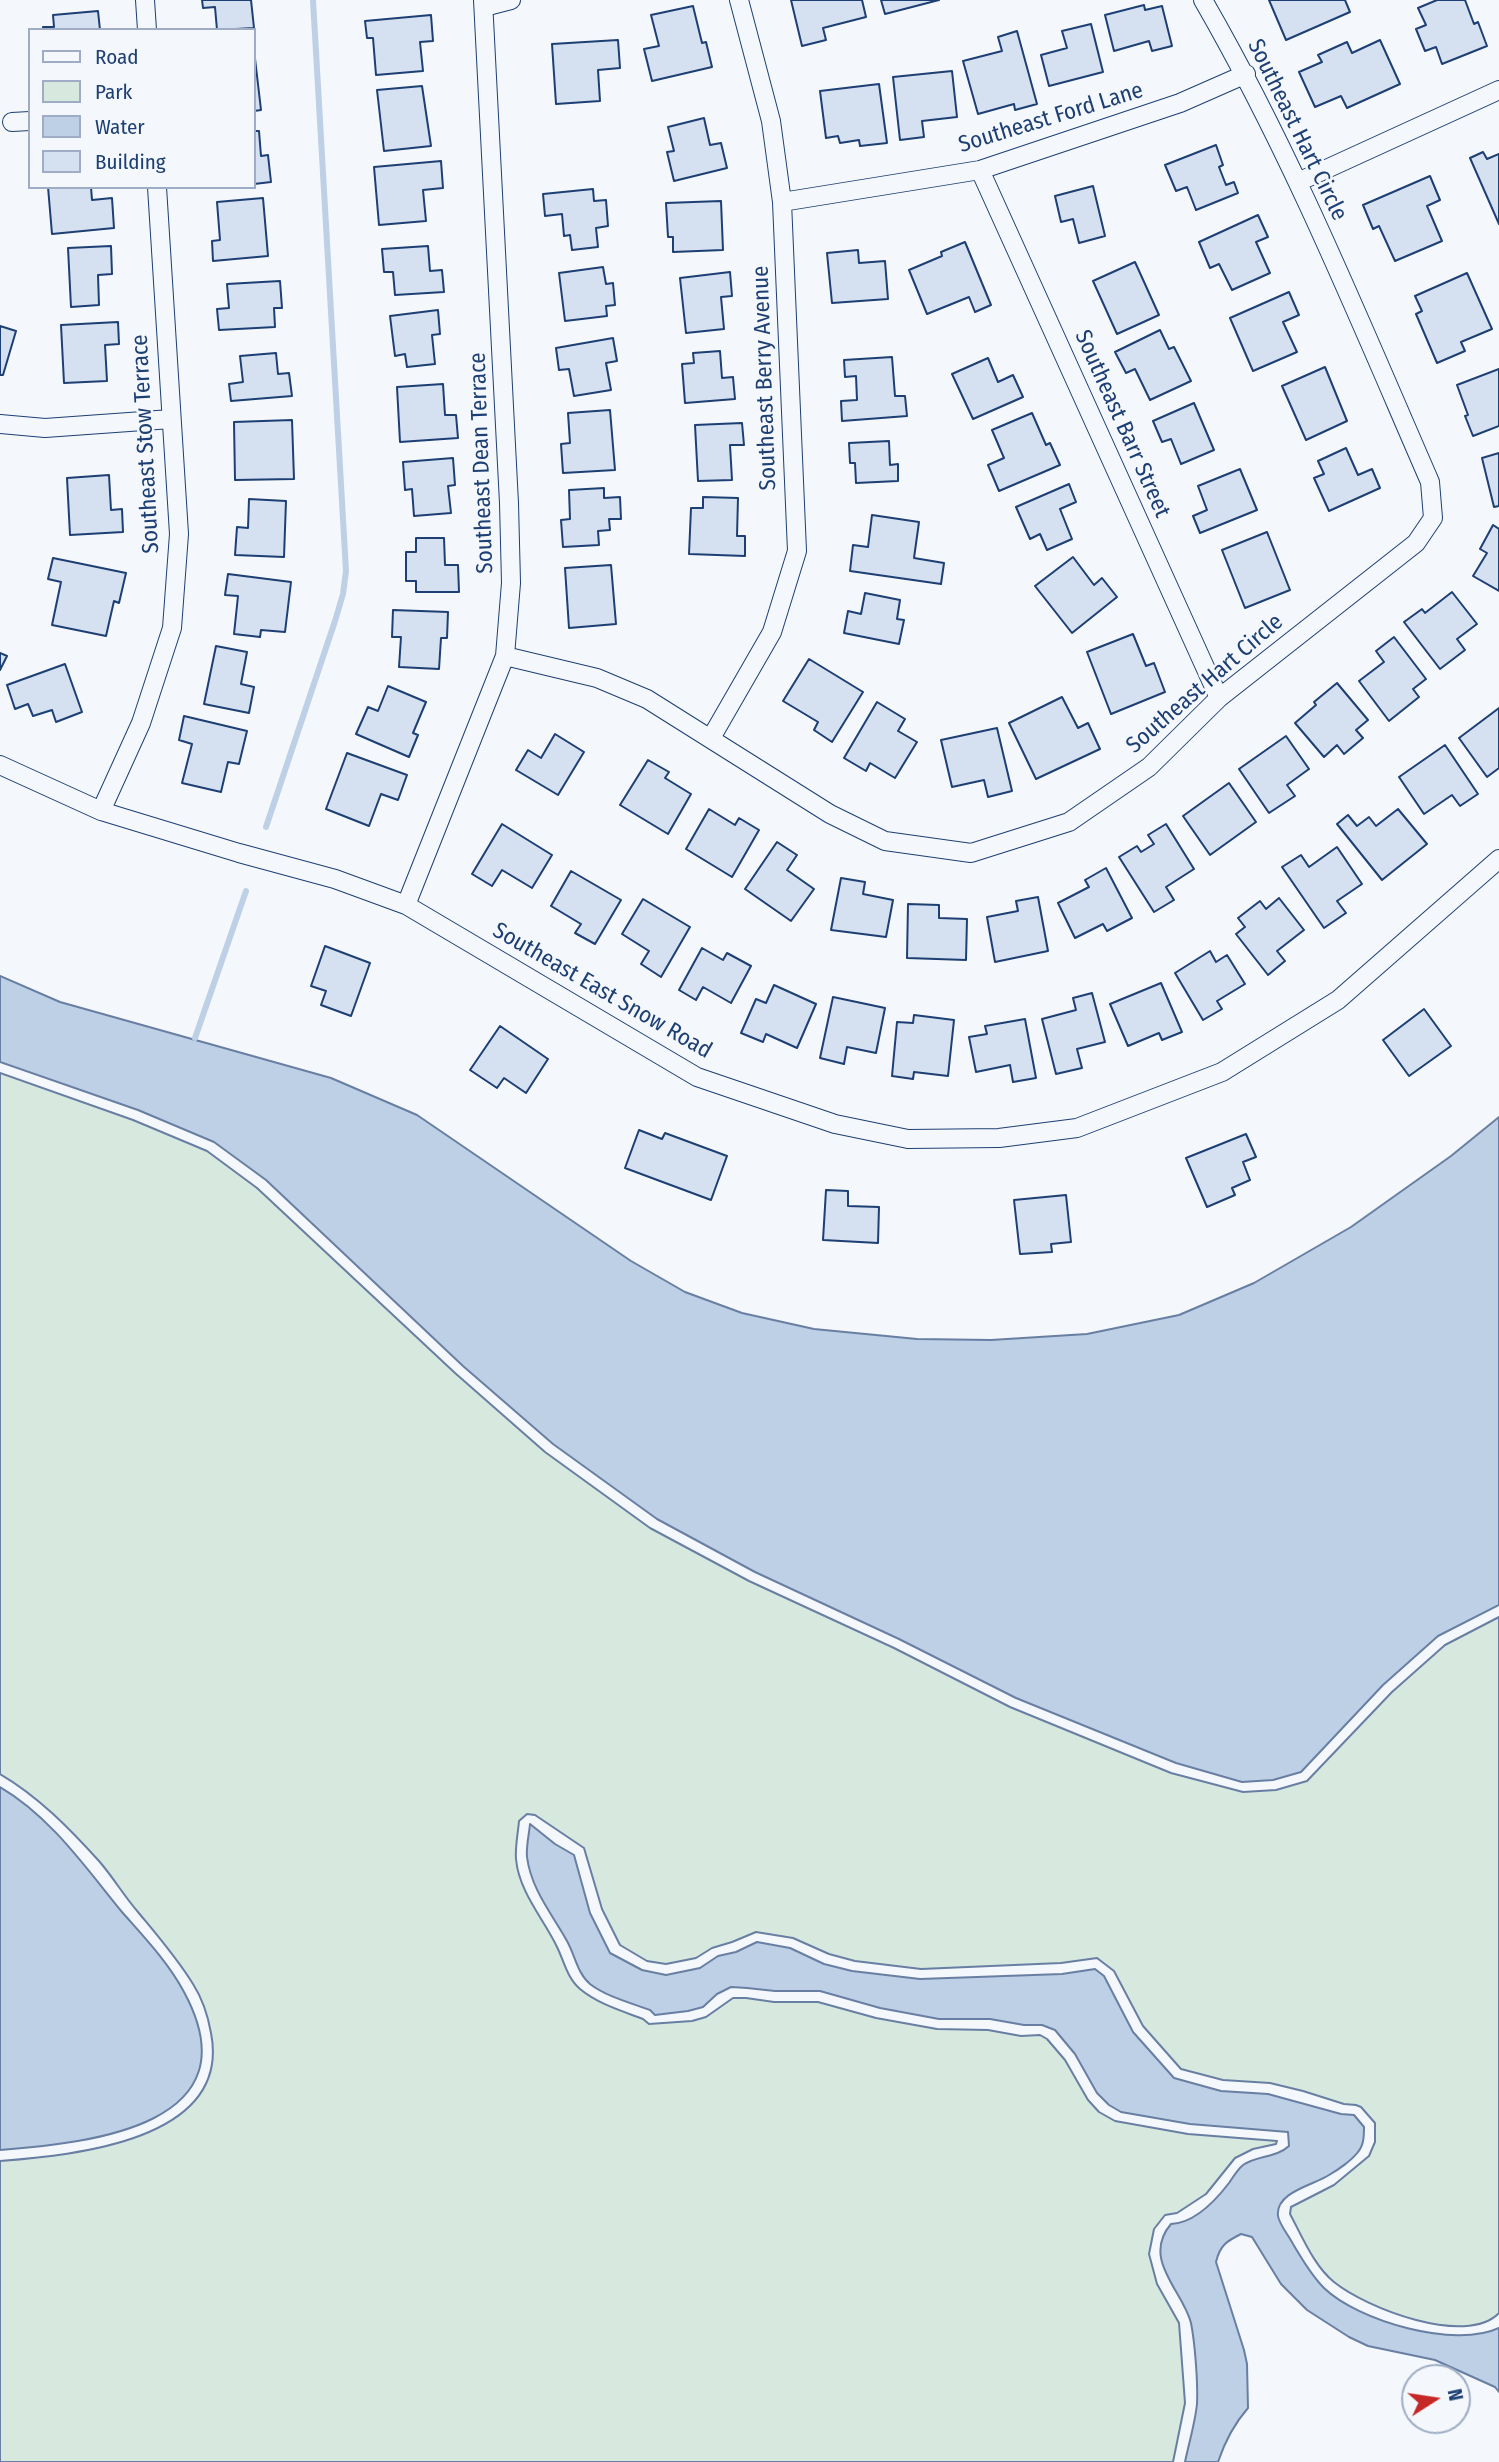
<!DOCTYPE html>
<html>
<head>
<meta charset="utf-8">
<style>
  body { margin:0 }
  #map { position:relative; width:1499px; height:2462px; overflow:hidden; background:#f4f7fb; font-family:"Fira Sans Condensed",sans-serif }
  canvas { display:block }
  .legend { position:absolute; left:28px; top:28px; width:228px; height:161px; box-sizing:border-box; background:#f4f7fb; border:2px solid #9eadc5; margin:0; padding:9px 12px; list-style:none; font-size:21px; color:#1d3f73 }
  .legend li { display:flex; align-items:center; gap:14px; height:35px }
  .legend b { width:35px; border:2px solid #9eadc5 }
  .north { position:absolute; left:1401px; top:2364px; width:70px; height:70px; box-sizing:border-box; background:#f4f7fb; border:2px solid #9eadc5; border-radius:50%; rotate:78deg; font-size:19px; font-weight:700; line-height:28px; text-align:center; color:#1d3f73 }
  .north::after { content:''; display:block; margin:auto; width:24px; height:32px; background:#c62828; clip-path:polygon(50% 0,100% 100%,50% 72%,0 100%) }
</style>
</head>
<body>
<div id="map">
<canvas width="1499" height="2462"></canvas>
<ul class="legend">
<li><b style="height:9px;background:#f4f7fb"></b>Road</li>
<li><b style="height:19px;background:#d7e8df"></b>Park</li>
<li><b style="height:19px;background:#bed0e5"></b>Water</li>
<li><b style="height:19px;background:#d5e0f0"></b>Building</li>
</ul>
<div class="north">N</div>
</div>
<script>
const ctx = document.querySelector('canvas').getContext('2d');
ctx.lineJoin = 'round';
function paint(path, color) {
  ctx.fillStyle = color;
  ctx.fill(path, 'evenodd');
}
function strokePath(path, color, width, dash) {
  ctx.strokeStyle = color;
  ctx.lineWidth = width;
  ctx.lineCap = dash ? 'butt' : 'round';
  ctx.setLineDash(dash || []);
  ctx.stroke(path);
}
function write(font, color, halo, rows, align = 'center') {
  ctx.font = font + ' "Fira Sans Condensed",sans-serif';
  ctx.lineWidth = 5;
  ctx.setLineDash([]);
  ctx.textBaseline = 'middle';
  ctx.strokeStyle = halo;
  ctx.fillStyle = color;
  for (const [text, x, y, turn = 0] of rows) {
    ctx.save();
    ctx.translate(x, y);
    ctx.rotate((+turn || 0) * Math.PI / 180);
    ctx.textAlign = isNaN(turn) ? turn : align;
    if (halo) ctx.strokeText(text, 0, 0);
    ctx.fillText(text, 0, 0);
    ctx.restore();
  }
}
const green = new Path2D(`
  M0,1073l133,47 74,31 50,37 198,185 90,79 105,76 99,53 145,67 116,59 161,66 72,19 33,-2 31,-9 85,-89 53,-47 54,-28v696c-33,34 -133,-5 -165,-31 -20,-16 -32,-46 -44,-68l1,-7 43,-22 35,-29 6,-14v-19l-14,-16 -5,-2 -12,-1 -41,-13 -33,-8 -47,-3 -42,-11 -38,-43 -29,-55 -17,-13 -36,5 -140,6 -66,-8 -26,-7 -36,-16 -37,-6 -24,10 -20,6 -16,10 -30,6 -19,-3 -27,-16 -18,-36 -18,-61 -49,-33 -8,-1 -8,7c-1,12 -4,26 -3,38 3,33 27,59 41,88 7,14 10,31 23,42 18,15 42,22 63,30l6,5 43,-3 14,-4 27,-19h13l28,4h44l58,16 61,11 51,1 33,6 19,-1 7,4 18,21 23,40 11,12 16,9 73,13 89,7 -1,3 -23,5 -18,9 -29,36 -29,19 -12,2 -11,14 -5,25 8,30 22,39 6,80 -12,59h-1173v-301c74,-6 232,-20 211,-128 -3,-17 -9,-35 -18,-49 -16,-26 -36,-49 -55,-72 -14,-16 -25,-35 -39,-51 -29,-32 -61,-65 -99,-87z`);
paint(green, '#d7e8df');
strokePath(green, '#687fa3', 2);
const water = new Path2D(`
  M0,976l60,26 271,76 86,37 214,146 54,31 57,21 72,16 103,10 74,1 96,-6 92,-19 75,-32 97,-56 100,-71 48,-39v488l-61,31 -55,49 -82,87 -28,8 -31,2 -66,-19 -160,-65 -117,-59 -144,-67 -98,-53 -104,-75 -90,-78 -197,-186 -52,-38 -76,-32 -138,-48z
  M0,1787c50,29 86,81 122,125 22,25 46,50 62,80 72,133 -92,151 -184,158z
  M530,1824l25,20 19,11 16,58 20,40 32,17 24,5 34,-7 18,-12 18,-4 21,-10 33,6 34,16 28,7 68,8 142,-5 33,-5 9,7 29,56 41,46 47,13 47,3 73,20 13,1 10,12c0,8 0,18 -6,25 -6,8 -20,18 -29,23 -15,10 -54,17 -51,41 1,8 11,20 15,28 9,15 18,31 31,44 34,33 131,61 175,40v64l-4,-5 -60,-27 -67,-14 -19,-9 -42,-27 -26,-26 -29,-47 -11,-3c-14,7 -21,11 -25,28l28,88 3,14 1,44c-14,16 -23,33 -30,54h-33c4,-19 10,-39 12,-58 1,-21 -2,-61 -6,-81 -8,-32 -50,-64 -20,-99 24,-1 45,-24 58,-41 4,-6 9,-14 14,-18 15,-10 33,-7 46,-19l-1,-14 -98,-8 -69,-12 -12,-7 -12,-12 -22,-39 -20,-24 -13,-5h-18l-34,-6h-51l-59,-11 -60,-17h-45l-28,-3 -16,-1 -14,7 -14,13 -15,4 -33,4 -5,-5c-19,-7 -43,-13 -60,-26 -13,-11 -15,-29 -23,-43 -15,-27 -36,-52 -40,-84 -1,-10 2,-22 3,-33z`);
paint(water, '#bed0e5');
strokePath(water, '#687fa3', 2);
strokePath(new Path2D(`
  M266,827l69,-206 8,-27 3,-23 -33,-571
  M195,1038l51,-147`), '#bed0e5', 6);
const building = new Path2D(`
  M202,0h49l3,28 -37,2 -2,-23 -12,1z
  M791,0h71l4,17 -43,11 3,12 -24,6z
  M881,0h58l-54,14z
  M1269,0h76l5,12 -64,28z
  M1437,0h28l9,24 4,-2 9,24 -45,18 -6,-17 -11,4 -9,-22 10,-4 -8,-17z
  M1144,5l1,5 17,-4 10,40 -20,5 -3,-10 -35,10 -9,-36z
  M693,6l9,37 4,-1 6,25 -60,14 -8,-32 15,-3 -8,-31z
  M98,11l2,19h-57v-3h11l-1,-12z
  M431,15l2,26 -13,1 3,29 -47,4 -3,-37h-6l-2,-17z
  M1091,24l12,48 -54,14 -8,-31 26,-7 -5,-17z
  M1017,31l20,73 -22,6 -1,-6 -36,10 -15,-53 39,-10 -4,-14z
  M618,40l2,28 -22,2 2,31 -44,3 -4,-60z
  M1380,40l20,44 -53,24 -6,-12 -26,11 -16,-35 23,-10 -4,-7 29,-13 5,11z
  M254,50l7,60 -7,1z
  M952,71l5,46 -35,4 2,16 -24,3 -7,-63z
  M879,84l8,59 -27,3 -1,-6 -19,3 -2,-7 -12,2 -6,-47z
  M422,86l9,60 -47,5 -7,-61z
  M704,118l6,27 11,-2 6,25 -53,13 -7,-29 7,-1 -6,-24z
  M254,131h5l2,25 7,-1 3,27 -17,2z
  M1216,145l7,20 -4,2 7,18 8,-3 4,11 -42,17 -9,-23 -11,4 -11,-26z
  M1483,152l4,7 12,-5v70l-29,-66z
  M441,161l2,27 -20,2 3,31 -47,4 -5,-58z
  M1430,176l10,24 -13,6 15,35 -47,20 -16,-35 -6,3 -10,-24z
  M1093,186l12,50 -26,7 -6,-24 -12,3 -6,-26z
  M48,187h43l1,13 20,-2 2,30 -62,6z
  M593,189l1,12 12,-1 2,26 -12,2 2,19 -26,3 -2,-15 -6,1 -2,-22 -17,2 -2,-22z
  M263,198l5,58 -55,5 -1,-20 8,-1 -3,-38z
  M721,201l2,49 -50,2v-15h-5l-2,-34z
  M1258,215l10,22 -12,5 14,31 -38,17 -13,-26 -9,4 -11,-26z
  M965,242l26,63 -16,7 -6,-15 -42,17 -18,-44 33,-14 -1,-4z
  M111,246l1,28 -14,1 1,30 -28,2 -3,-59z
  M428,246l2,25 12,-1 2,22 -49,3 -2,-23h-9l-2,-23z
  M858,250l1,13 26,-2 3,38 -56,4 -5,-50z
  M1135,262l24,53 -42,19 -24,-53z
  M603,267l3,17 7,-1 2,22 -9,1 1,10 -42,5 -6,-48z
  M730,272l2,24 -11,1 3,32 -38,4 -6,-55z
  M1467,273l25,56 -31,13 4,9 -28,12 -21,-49 6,-3 -7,-15z
  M280,281l2,27h-8l1,19 -56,3 -2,-21 12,-1 -2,-24z
  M1289,292l10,23 -16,7 14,30 -44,19 -23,-53z
  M438,310l2,24 -8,1 3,29 -28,3 -2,-13 -10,2 -5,-40z
  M118,322l1,22 -14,1 2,36 -43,2 -3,-58z
  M0,326l16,5 -13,44h-3z
  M1160,330l9,19 5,-2 17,34 -41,19 -15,-31 -9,4 -11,-21z
  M613,338l4,23 -11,2 5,27 -37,6 -5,-27 -10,1 -3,-22z
  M720,351l2,27 11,-1 2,22 -50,4 -3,-39 12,-1 -1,-10z
  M276,353l2,21 11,-1 3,23 -61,5 -2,-17 14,-2 -3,-26z
  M892,357l3,39h10l2,20 -65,5 -1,-20 16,-1 -1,-24 -11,1 -1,-17z
  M988,358l10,24 15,-7 10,22 -50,22 -21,-45z
  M1325,367l22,54 -41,19 -24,-54z
  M1499,369v57l-26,10 -8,-20 3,-1 -11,-30z
  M443,384l2,31h11l2,23 -58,4 -3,-55z
  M1194,403l20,47 -33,14 -10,-25 -9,3 -9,-21z
  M610,410l5,60 -52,3 -2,-29 9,-1 -2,-30z
  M1032,413l14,32 4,-2 10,22 -61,26 -11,-26 16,-7 -12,-28z
  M292,420l2,59 -59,1 -1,-58z
  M742,423l2,22h-14l2,35 -34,1 -3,-56z
  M889,441l1,24 8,-1v17l-42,2 -1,-20h-5l-1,-20z
  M1346,448l12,27 14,-6 8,19 -51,23 -15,-33 10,-4 -6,-13z
  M1499,453v53l-5,1 -12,-49z
  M453,458l2,27 -7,1 3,27 -37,3 -2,-27 -7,1 -2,-28z
  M1240,469l17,41 -57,23 -7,-17 14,-6 -9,-24z
  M109,475l2,35 11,-1 1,23 -53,3 -3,-57z
  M1069,484l7,18 -16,7 12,30 -25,11 -7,-16 -10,5 -14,-32z
  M604,488v10l16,-1 1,22h-12l1,11 -12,1 1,14 -36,2 -2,-27 9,-1 -1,-29z
  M703,497l35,1 -1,38h8v20l-56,-2 2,-46h12z
  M249,499l37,2 -2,56 -49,-2 2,-28 11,1z
  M872,515l47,7 -5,36 30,5 -3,21 -91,-13 3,-26 15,2z
  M1493,525l6,4v62l-26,-15 14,-23 -7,-4z
  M1267,532l23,58 -45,18 -23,-58z
  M416,538h28l1,27h13l1,27h-43v-11h-10v-29h10z
  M1073,557l21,28 8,-7 15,19 -45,36 -37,-47z
  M53,558l73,15 -7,30 -5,-2 -8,35 -54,-11 9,-43 -13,-3z
  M611,565l5,59 -47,4 -4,-60z
  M228,574l63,8 -6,50 -24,-2 -1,7 -26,-3 4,-38 -13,-1z
  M1452,592l25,32 -20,15 8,11 -25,19 -36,-47 18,-13 3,4z
  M865,593l35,7 -3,19 7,1 -5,24 -55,-11 4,-22 13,3z
  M393,610l55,2 -1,26h-6l-2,31 -40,-2 2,-30h-9z
  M1133,634l13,32 8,-3 11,29 -54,22 -24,-62z
  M1394,637l32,42 -13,10 6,8 -30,24 -30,-40 25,-19 -8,-11z
  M216,646l31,6 -6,32 13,3 -5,26 -45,-9z
  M0,653l7,3 -7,14z
  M809,659l54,33 -31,50 -18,-12 4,-8 -35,-21z
  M65,664l17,48 -26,10 -4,-12 -19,6 -5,-12 -13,5 -8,-24z
  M1337,683l31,37 -12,10 7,8 -19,16 -7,-9 -13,12 -29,-34 21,-18 -2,-3z
  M388,686l38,16 -13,31 5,2 -9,22 -53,-23 12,-27 10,4z
  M1062,697l16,31 10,-5 12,26 -64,30 -27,-56z
  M877,702l28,17 -7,12 19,11 -22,36 -25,-15 -4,8 -22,-13z
  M1499,708v60l-12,9 -28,-39z
  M184,716l63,15 -8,33 -11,-2 -7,30 -39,-9 10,-39 -13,-4z
  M997,728l15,63 -24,6 -4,-17 -32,7 -11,-47z
  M555,734l29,18 -26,43 -42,-25 12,-20 13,8z
  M1286,736l23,33 -22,16 8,11 -26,17 -30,-44z
  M1445,745l33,49 -18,12 -8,-11 -28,19 -25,-37z
  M347,753l60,22 -9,25 -17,-6 -12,32 -43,-17z
  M648,760l21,12 -4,6 26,16 -23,40 -48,-29z
  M1229,783l27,39 -46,33 -27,-39z
  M709,809l26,16 4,-7 20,12 -27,47 -46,-28z
  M1398,809l29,35 -45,36 -45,-56 11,-9 9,11 12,-9 7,9z
  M502,824l50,31 -20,33 -30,-18 -10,16 -20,-12z
  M1166,824l28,45 -28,18 8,13 -20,12 -35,-55 18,-11 4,6 13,-8 -6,-9z
  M777,842l20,13 -10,15 27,19 -23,32 -46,-32z
  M1337,847l25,37 -25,17 9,12 -22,15 -42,-61 19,-12 8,12z
  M1106,868l26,50 -25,13 -4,-7 -28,14 -17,-35 31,-16 -4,-7z
  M571,871l50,29 -26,44 -20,-11 6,-9 -30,-18z
  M841,878l24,4 -2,12 30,6 -7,37 -55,-7z
  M1038,897l10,54 -53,11 -8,-45 31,-6 -2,-10z
  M1279,898l25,32 -27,21 8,10 -17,14 -32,-41 9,-7 -7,-9 22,-17 6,8z
  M643,899l47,28 -29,50 -20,-13 8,-13 -27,-17z
  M908,904l31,1v13l28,1 -1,41 -59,-2z
  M325,946l45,17 -19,53 -30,-11 5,-14 -15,-5z
  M702,948l21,12 4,-7 24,13 -20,37 -28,-16 -7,13 -17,-10z
  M1210,951l6,11 11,-7 18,29 -28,17 5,8 -19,11 -28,-47z
  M1161,983l21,49 -20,8 -3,-7 -31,13 -18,-42z
  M774,985l42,19 -19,44 -31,-14 -3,8 -22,-9 15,-34 10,4z
  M1092,993l13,49 -28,7 5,19 -26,6 -14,-55 34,-9 -3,-12z
  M833,997l52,11 -9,45 -29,-6 -3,17 -24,-6z
  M1424,1009l27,37 -42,30 -26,-36z
  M914,1015l40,5 -6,56 -34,-4 -1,7 -21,-3 5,-54 16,1z
  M1025,1019l11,59 -23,4 -3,-17 -34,7 -7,-35 18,-3 -2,-8z
  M500,1026l48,33 -22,34 -22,-15 -7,10 -27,-18z
  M639,1130l23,9 3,-6 62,23 -16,44 -86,-32z
  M1246,1134l10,23 -13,5 7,18 -18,8 3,7 -28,12 -21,-49z
  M826,1190l22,1v15l31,1 -1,36 -55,-3z
  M1066,1195l5,47 -20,2 1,8 -32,2 -6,-54z`);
paint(building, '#d5e0f0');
strokePath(building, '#1d3f73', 2);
const street = new Path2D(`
  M145,0l2,30
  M484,7l27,-7
  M12,122l18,-1
  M980,170l239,528
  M1298,182l201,-92
  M782,202l198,-32 200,-67 66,-29
  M0,424l45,4 126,-9
  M505,656l92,22 50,21 183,115 55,27 86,12 98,-31 80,-55 70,-69 197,-155 17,-25 -3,-36c-71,-163 -138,-328 -227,-482
  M711,738l61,-106 25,-81 -15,-349 -11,-81 -32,-121
  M0,765l101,46 138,42 96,26 71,26 291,172 138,47 73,15 91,-1 78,-10 145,-56 116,-72 161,-141
  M101,811l40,-88 31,-95 7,-94 -22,-347
  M406,905l99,-249 6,-73 -2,-80 -26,-503`);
strokePath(street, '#1d3f73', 20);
strokePath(street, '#f4f7fb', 18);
write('23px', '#1d3f73', '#f4f7fb', [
  ["Southeast Ford Lane",1051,118,-17],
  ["Southeast Hart Circle",1297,130,64],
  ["Southeast Berry Avenue",765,378,-92],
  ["Southeast Barr Street",1122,424,66],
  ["Southeast Stow Terrace",146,444,-93],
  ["Southeast Dean Terrace",482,463,-92],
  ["Southeast Hart Circle",1205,684,-41],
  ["Southeast East Snow Road",602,991,30]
]);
</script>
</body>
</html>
